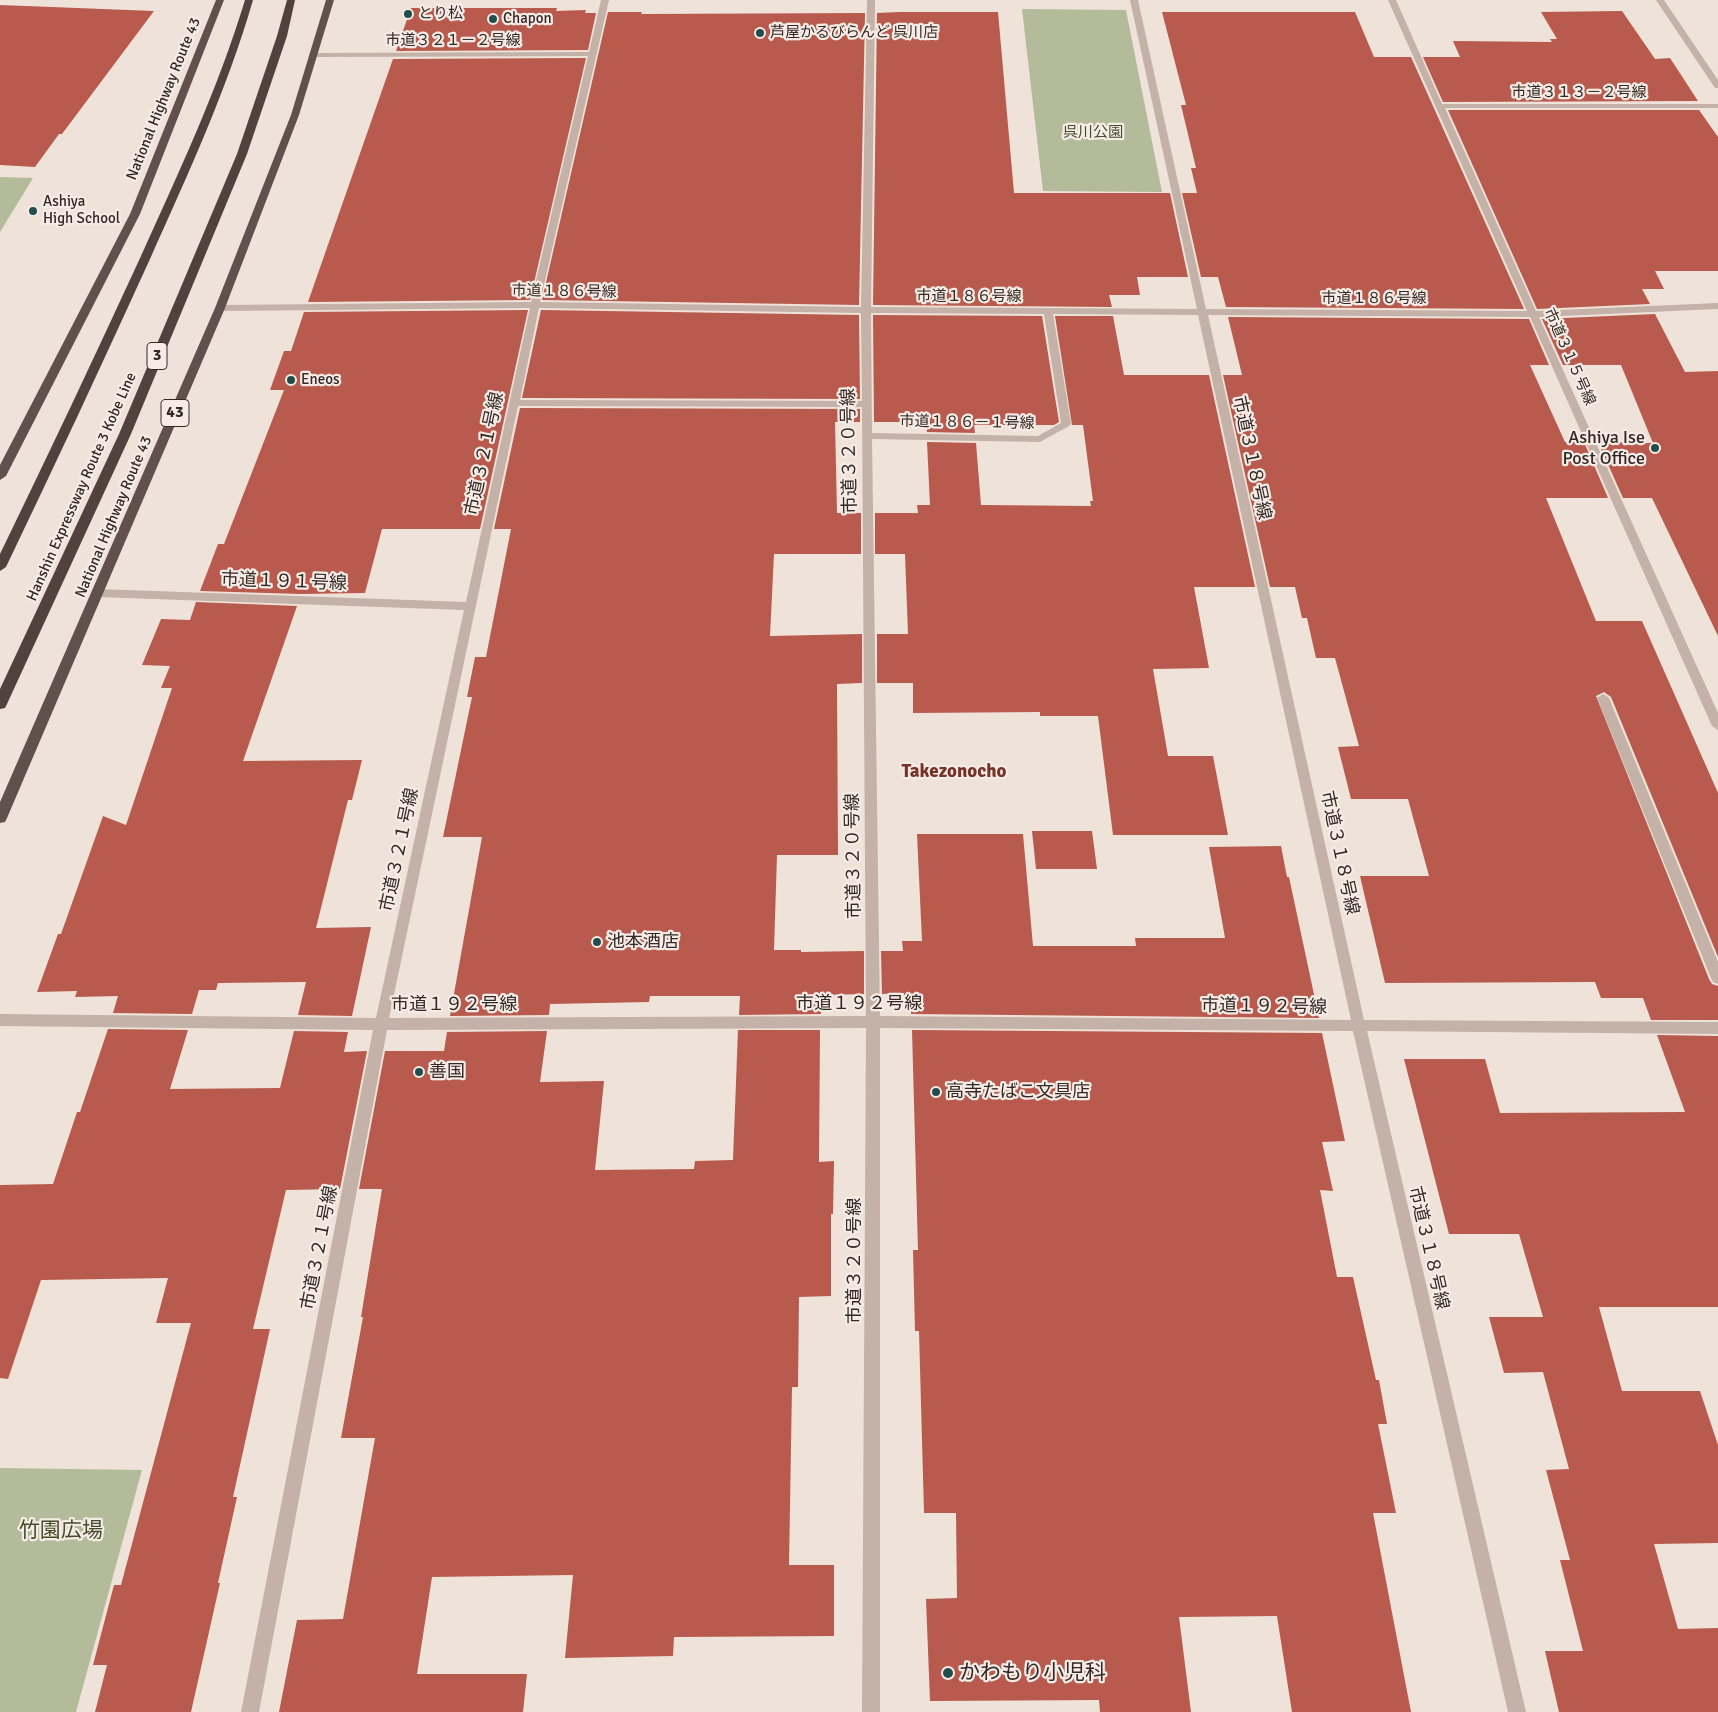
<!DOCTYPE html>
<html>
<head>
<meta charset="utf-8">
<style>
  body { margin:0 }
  canvas { display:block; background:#eee2d9 }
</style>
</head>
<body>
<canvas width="1718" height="1712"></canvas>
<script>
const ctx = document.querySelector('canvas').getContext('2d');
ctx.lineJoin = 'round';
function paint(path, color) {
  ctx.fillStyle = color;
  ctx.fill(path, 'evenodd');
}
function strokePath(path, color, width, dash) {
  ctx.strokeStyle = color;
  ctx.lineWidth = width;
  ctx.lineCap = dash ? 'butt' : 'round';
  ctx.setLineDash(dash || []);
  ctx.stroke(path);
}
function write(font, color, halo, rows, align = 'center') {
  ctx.font = font + ' Signika,"Noto Sans JP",sans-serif';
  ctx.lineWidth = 4.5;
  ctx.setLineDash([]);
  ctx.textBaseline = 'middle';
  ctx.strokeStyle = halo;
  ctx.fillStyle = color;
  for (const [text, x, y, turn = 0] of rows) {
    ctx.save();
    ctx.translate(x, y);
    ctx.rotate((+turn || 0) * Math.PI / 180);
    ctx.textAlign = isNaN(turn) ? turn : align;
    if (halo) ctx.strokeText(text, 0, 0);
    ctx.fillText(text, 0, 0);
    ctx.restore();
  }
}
paint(new Path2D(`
  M1022,9l104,1 36,182 -119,-1z
  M0,177l33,1 -33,54z
  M0,1468l142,2 -66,242h-76z`), '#b4bb9b');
paint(new Path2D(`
  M0,5l154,6 -92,123h-3l-24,33 -35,-2z
  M411,8h146l-1,3 30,-1 -1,3h11l-8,37 -192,1z
  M1622,11l33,48 15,-1 28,43 -255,1 -20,-45h37l-7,-16 99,1 -2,-3h7l-16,-27z
  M608,12h34l-1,2 224,-1 -6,292 -317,-5z
  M900,12h98l16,181h156l18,84h-51l3,18h-31l3,12 -239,-2 4,-292z
  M1162,12h193l19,45h37l113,252 -298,-2 -8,-30h-17l-19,-84h15l-6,-25h5l-15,-63h5z
  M586,58l-56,242 -222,2 85,-243z
  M1448,110h251l19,27v134h-63l9,18h-22l8,15 -113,5z
  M528,310l-48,219h-98l-17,64 -64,1 -101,-3 18,-47h6l60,-154h-14l14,-39h7l13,-39z
  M541,310l318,5 1,84 -338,-1z
  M1655,314l30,58 33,-1v265l-66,-138h-29l-25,-56 55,1 -32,-78h-58l-21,-46z
  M873,315l169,1 17,106 -5,3h-80l1,8 -48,-1 -1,-10h-52z
  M1055,316h58l11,59h85l46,212h-61l15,81 -56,1 15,87h45l15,79h-115l-15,-119h-58v-4l-127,1v-30h-36v-49h31l-3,-80h-30v-41h43l-1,-8h13l-3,-63 49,1 5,62 110,1 -1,-5h3l-10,-76h-11z
  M1228,317l301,2 20,46h-19l35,77h19l24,56h-62l50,123h46l76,172v164l-107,-260 -7,-5 -8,4 113,283 3,5 6,2v34h-67l-8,-22h-42l-6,-16 -210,1 -25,-107h69l-21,-77h-57l-13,-52 21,-1 -24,-88h-19l-9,-40h-5l-7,-31h-25l-47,-212h19z
  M520,408l340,1v13h-25l2,91h24v41h-87l-4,82 92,-2v49l-25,1 1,171h-61l-3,95h27v2l63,-1v43l-43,1v19l-82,1 1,-19h-90l-1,6 -99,2 -1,11 -99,1 32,-179h-39l29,-140h-5l8,-40h11l25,-128h-17z
  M196,602l101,4 -54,155 119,-1 -10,40h-4l-32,128 55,-1 -19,89 -54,-1 8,-33 -88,1 -2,7h-17l-7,24 -79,-1 5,-17 -43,1 2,-6 -40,1 21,-58h3l42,-118 23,9 46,-137h-11l9,-22 -28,-1 19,-46 29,1z
  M1032,831h60l5,38h-61z
  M917,834h106l10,112h103l-1,-8h90l-16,-91 72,-1 6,31h2l30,141 -408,-4v-15h-7v-6l-22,1 -1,-43h22l-1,-10h20z
  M108,1029l80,1 -18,59 110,-1 14,-57 54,1 -4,20 23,-1 -27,138 -54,1 -33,139h17l-37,168h4l-19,86h2l-29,129h-96l12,-47h-14l21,-80h7l70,-262h-35l12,-45 -127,2 -33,99 -8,-1v-193l53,-1 24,-72h3z
  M738,1030h82l-1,132 15,-1 -1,53h-2v82l-32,1 -1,90h-6l-3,178h45v71l-160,1 -1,19 -108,2 8,-83 -141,2 -15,97h110l-4,38h-244l18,-92 46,-1 32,-181h-34l22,-121h-2l21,-128h-23l26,-138h59l3,-19 100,-1 -7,51 64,-1 -9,89 99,-1 1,-8 38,-1z
  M912,1030l410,3 23,108 -23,1 11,49 -13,-1 17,87h16l23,103h3l8,44h-9l18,89h-23l38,199h-119l-15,-96 -98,1 12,95h-91l-1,-12 -169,1 -4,-102 31,-1 -1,-85h-32l-5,-182h-4l-2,-81h5z
  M1657,1035l61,1v271h-119l23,84h78l18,54v98l-64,1 24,85 40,-1v84h-159l-14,-61h38l-23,-91h10l-24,-90 23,-1 -26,-97 -39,1 -15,-56h54l-24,-83h-70l-45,-175h81l15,54 185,-1z`), '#b85a4d');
paint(new Path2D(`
  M1603,694l6,4 109,264v22l-5,-2 -2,-4 -114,-280z`), '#c4b1a7');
paint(new Path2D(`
  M601,0h8l-69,302 321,5 6,-307h8l-4,307 326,2 -67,-309h8l68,309 321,2 -139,-311h8l46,104h276v4h-273l91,203 182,-8v6l-179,8 179,396v17l-6,-4 -182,-409 -322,-2 156,705 354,2v12l-351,-3 159,681h-18l-155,-681 -473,-3v684h-18l4,-684 -479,2 -128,682h-18l132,-682 -373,-4v-12l376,4 88,-408 -367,-13 -5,-4 5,-4 369,13 64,-294 -310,3 -5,-3 5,-3 311,-3 57,-246 -275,1 -4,-2 4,-2 276,-1zM539,308l322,5 1,88 -342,-1zM871,313l173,1 17,109 -23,13 -166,-3zM1053,314l145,1 153,705 -471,-4 -8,-577 168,3 29,-16 2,-2zM518,406l344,1 4,609 -477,2z
  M1656,0h8l54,80v8h-3z`), '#c4b1a7');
paint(new Path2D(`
  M216,0h8l-84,214 -134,262 -6,4v-15l130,-251z
  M326,0h8l-35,115 -74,193 -218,510 -2,4 -5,1v-21l215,-494 76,-193z`), '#62504c');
paint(new Path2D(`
  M245,0h8c-26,90 -65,174 -103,259 -47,103 -95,206 -144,308l-6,4v-17c48,-99 95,-198 141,-298 38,-84 77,-167 104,-256z
  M287,0h8l-8,36 -40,118 -116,280 -124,270 -2,4 -5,1v-20l119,-255 118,-280 40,-118z`), '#52423e');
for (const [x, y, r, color] of [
  [408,14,5,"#214e4c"],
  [493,19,5,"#214e4c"],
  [760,33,5,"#214e4c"],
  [33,211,5,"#214e4c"],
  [291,380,5,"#214e4c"],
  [1655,448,5,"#214e4c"],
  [597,942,5,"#214e4c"],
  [419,1072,5,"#214e4c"],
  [936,1092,5,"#214e4c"],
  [948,1673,6,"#214e4c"]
]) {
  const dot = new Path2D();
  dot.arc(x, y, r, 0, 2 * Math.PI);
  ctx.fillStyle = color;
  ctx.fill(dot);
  strokePath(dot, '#f6ece5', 2);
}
write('15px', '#322926', '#f6ece5', [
  ["とり松",418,14],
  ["Chapon",503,19],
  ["芦屋かるびらんど 呉川店",770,33],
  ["Ashiya",43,202],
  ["High School",43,219],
  ["Eneos",301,380]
], 'left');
write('15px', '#322926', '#f6ece5', [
  ["市道３２１－２号線",453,41],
  ["市道３１３－２号線",1579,93],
  ["National Highway Route 43",164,99,-68],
  ["市道１８６号線",564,292,1],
  ["市道１８６号線",969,297],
  ["市道１８６号線",1374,299],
  ["市道３１５号線",1569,357,66],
  ["市道１８６－１号線",967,423,1],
  ["Hanshin Expressway Route 3 Kobe Line",82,487,-66],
  ["National Highway Route 43",114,517,-67]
]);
write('15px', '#454d2d', '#f6ece5', [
  ["呉川公園",1093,133]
]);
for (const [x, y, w] of [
  [157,356,20],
  [175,413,28]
]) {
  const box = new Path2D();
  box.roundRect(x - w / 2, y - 13.5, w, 27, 4);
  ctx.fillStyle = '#f6ece5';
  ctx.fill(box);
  strokePath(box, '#322926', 1);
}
write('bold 16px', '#322926', null, [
  ["3",157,356],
  ["43",175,413]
]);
write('18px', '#322926', '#f6ece5', [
  ["Ashiya Ise",1645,438,"right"],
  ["Post Office",1645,459,"right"],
  ["池本酒店",607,942],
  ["善国",429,1072],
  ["高寺たばこ文具店",946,1092]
], 'left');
write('18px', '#322926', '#f6ece5', [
  ["市道３２０号線",850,451,-91],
  ["市道３２１号線",485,454,-78],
  ["市道３１８号線",1251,458,78],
  ["市道１９１号線",284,582,2],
  ["市道３２１号線",400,850,-78],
  ["市道３１８号線",1339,853,78],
  ["市道３２０号線",854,856,-91],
  ["市道１９２号線",859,1004],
  ["市道１９２号線",454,1005],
  ["市道１９２号線",1264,1007,1],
  ["市道３２１号線",320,1248,-79],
  ["市道３１８号線",1428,1248,77],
  ["市道３２０号線",855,1261,-90]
]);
write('bold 19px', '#773228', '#f6ece5', [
  ["Takezonocho",954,772]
]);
write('21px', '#454d2d', '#f6ece5', [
  ["竹園広場",61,1531]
]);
write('21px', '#322926', '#f6ece5', [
  ["かわもり小児科",959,1673]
], 'left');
</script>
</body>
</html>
